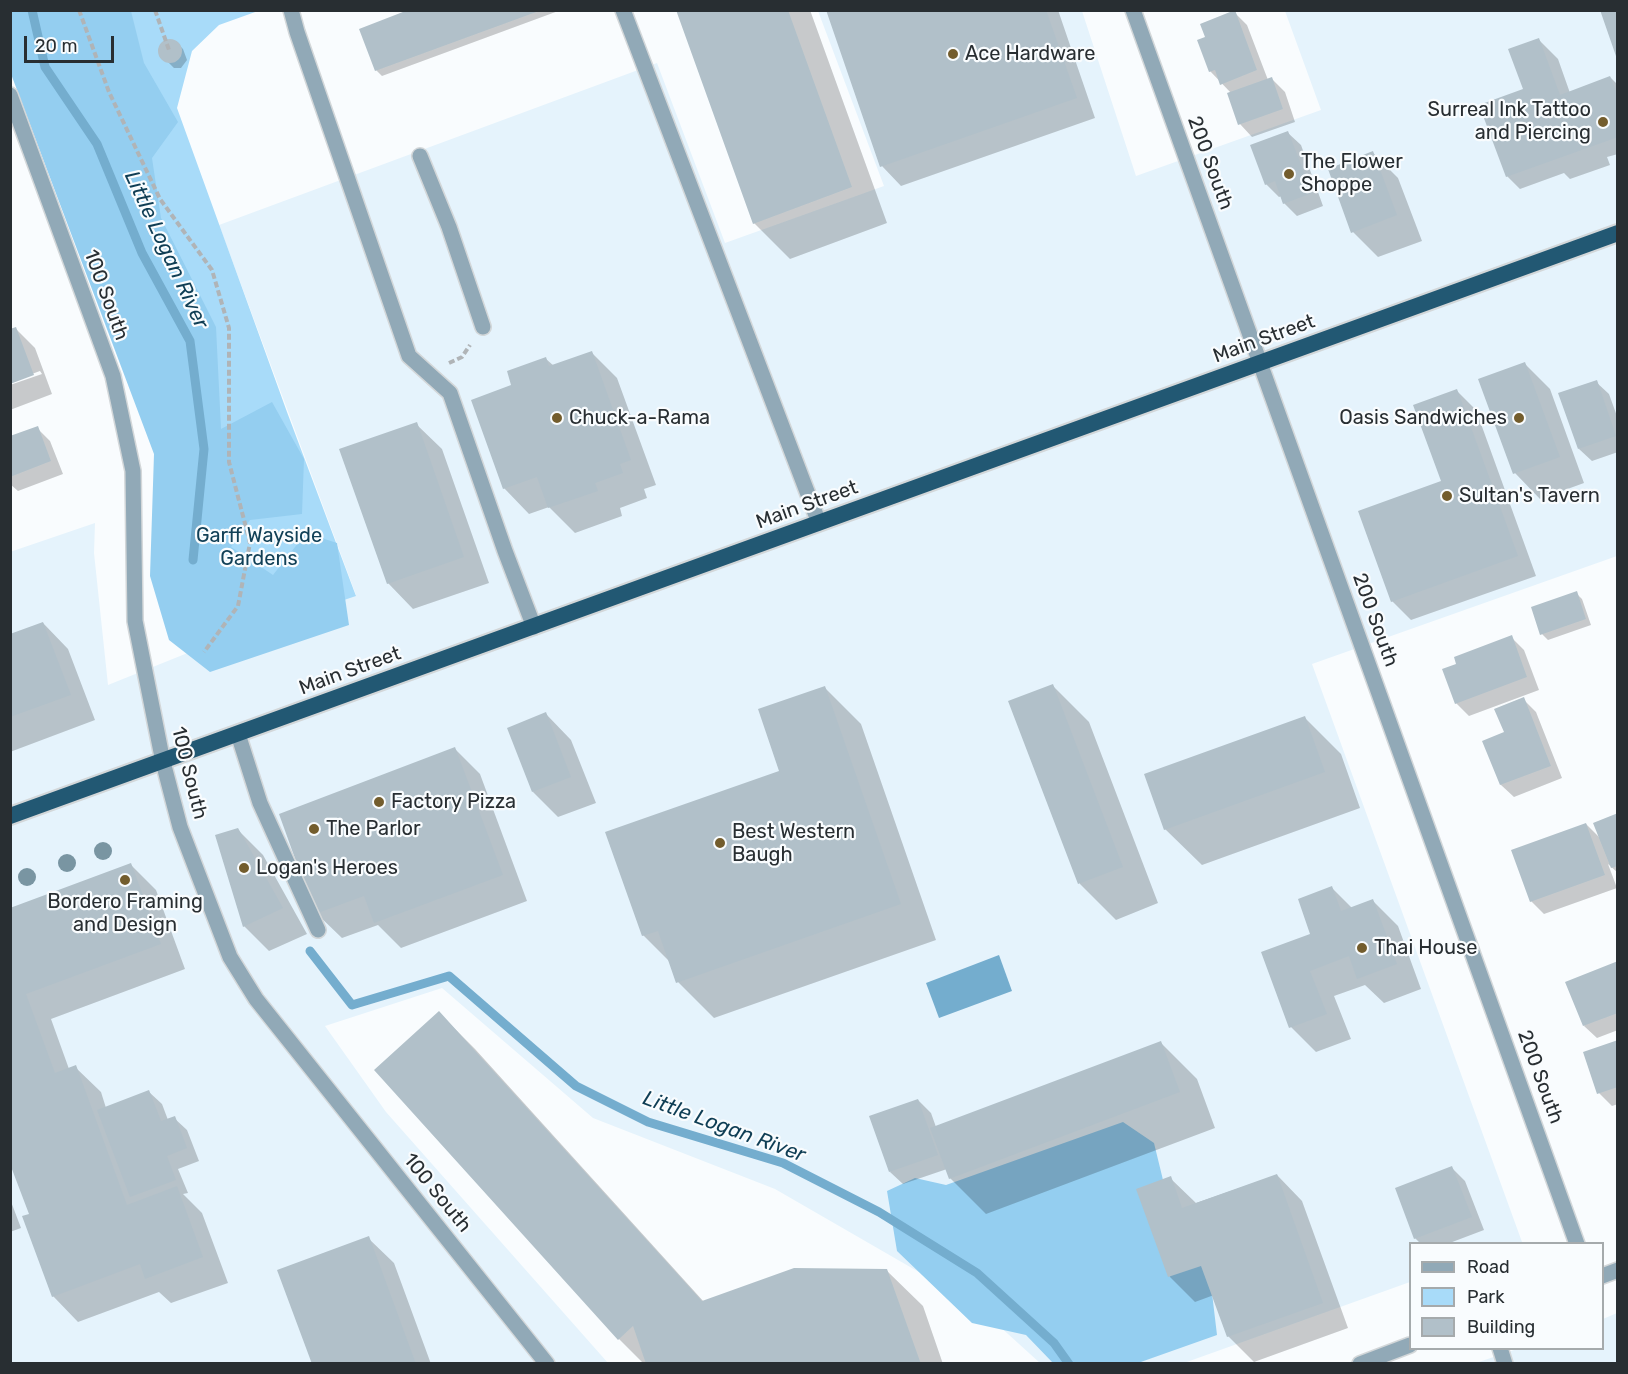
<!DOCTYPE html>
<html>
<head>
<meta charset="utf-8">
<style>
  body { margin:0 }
  #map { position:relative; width:1628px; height:1374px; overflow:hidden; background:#f9fcfe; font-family:Rubik,sans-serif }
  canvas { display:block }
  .frame { position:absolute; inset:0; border:12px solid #282e32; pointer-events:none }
  .legend { position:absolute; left:1409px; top:1242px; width:195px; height:108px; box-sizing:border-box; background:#f9fcfe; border:2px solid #a5aaac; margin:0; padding:8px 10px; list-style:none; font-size:18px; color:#282e32 }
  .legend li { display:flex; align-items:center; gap:12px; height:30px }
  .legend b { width:30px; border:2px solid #a5aaac }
  .scale { position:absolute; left:24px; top:36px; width:90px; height:27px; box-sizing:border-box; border:3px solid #282e32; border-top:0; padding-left:8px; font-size:18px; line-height:21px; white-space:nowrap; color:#282e32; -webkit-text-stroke:4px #f9fcfe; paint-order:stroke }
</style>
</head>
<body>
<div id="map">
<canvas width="1628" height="1374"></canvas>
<div class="frame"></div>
<ul class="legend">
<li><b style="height:8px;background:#91a9b7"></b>Road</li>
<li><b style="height:16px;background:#a8dbf9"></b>Park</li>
<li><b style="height:16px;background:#b1c0c9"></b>Building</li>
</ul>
<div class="scale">20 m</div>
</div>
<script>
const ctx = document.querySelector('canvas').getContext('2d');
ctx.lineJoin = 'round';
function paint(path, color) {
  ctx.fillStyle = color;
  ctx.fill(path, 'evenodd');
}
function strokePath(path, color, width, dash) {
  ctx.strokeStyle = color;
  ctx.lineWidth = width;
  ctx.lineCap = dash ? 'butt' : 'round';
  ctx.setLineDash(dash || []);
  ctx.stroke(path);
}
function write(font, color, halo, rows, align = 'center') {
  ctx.font = font + ' Rubik,sans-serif';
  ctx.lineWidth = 4.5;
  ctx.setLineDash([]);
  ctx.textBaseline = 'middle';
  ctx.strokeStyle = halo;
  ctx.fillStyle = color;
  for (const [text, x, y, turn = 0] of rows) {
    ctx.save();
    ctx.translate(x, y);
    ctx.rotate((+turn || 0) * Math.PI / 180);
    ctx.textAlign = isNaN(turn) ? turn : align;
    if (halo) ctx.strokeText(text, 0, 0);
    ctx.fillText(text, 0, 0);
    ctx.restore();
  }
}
paint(new Path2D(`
  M818,11h264l54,165 185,-66 -36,-99h332v545l-305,108 210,578 -5,2h-107v38l-226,81h-144l-64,-58 -201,-116 -182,-71 -151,-130 -117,38 61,86 222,251h-597l-1,-811 85,-29 -1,30 14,132 92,-37 156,-53 -137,-370 438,-162 68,180 159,-57z
  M1617,1313v50l-144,1 44,-15 85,-1 1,-29z`), '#e5f3fc');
paint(new Path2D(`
  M11,11h247l-39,14 -27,26 -15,57 110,304 69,184 -156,52 -32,-207z`), '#a8dbf9');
paint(new Path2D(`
  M10,11h121l13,52 34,59 -26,36 9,60 55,109 5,102 51,-27 32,57 -2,55 -52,6 -19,27 42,28 33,-42 31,10 12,82 -139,47 -41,-32 -19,-64 4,-122 -143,-380z
  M1123,1122l31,21 18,74 37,51 8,67 -79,28h-85l-27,-28 -54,-12 -75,-72 -10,-60 28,-13 31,7z`), '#94cef0');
paint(new Path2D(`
  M999,955l13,36 -73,27 -13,-35z`), '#74adce');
paint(new Path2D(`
  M412,10h149l-179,66 -6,-6z
  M677,10h133l77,213 -97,36 -36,-36z
  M827,10h231l37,108 -194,68 -19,-20z
  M1234,12l13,13 21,55 4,-1 13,13 10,30 -43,15 -12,-13 -9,-31 -21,-22z
  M1539,40l19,19 12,34 40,-16 8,8v69l-11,3 3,8 -40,14 -6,-6 -44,16 -13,-13 18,-86z
  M170,41l7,2 6,6 4,11 -6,8h-7l-14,-14v-6l4,-6z
  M1288,133l13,12 22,61 -26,10 -13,-13 -2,-7 -3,1 -13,-13z
  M1373,153l25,25 24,63 -44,16 -25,-25z
  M16,329l19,19 17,46 -42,16v-25l32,-11 -2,-3 -30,11z
  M592,353l25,25 39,107 -12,4 3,9 -27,10 2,8 -47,17 -26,-26 -20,7 -25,-26 9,-102 33,-27 8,7z
  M1525,364l25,25 34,94 -44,16 -25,-26z
  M1596,382l13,12 9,25v33l-26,9 -13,-12z
  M1457,391l19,19 60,166 -125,44 -19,-19 51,-119z
  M416,424l26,25 47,134 -76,26 -25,-26z
  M37,428l13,13 13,33 -45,17 -8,-7v-46z
  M1576,593l6,6 9,26 -43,15 -6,-6z
  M43,623l25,26 27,71 -85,32v-117z
  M1511,637l13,13 15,40 -70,26 -13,-13z
  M1053,686l36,36 69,181 -42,17 -36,-36 -70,-182z
  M825,688l36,36 75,216 -222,78 -36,-36 -7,-19 -28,-28 138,-163z
  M1523,699l13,13 26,66 -48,19 -13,-12 -17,-43 22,-9z
  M546,714l25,26 25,63 -38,14 -25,-25z
  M1305,718l36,36 19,54 -158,57 -37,-36z
  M455,749l25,25 47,127 -126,47 -23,-23 -36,13 -26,-25z
  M1618,815v58l-10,-9 9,24 -73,26 -13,-13 55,-77 16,16z
  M237,829l26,26 44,79 -38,17 -25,-25z
  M131,865l25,25 29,79 -134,50 18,50 6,-2 26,25 5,16 43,-16 13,12 6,16 6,-2 13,12 12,31 -21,8 10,24 -5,1 19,19 26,70 -57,20 -12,-11 -81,30 -25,-26 -22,-81 -21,-306z
  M1332,888l20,20 21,-7 25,25 23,63 -37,14 -19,-18 -31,11 17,43 -35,13 -25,-25 21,-92z
  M1618,962v68l-21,8 -13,-12z
  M439,1013l36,36 229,253 182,-32 37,36 20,58h-299l-25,-25z
  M1618,1041v63l-6,2 -13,-13z
  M1161,1043l36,36 18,49 -229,86 -36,-36 -3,-9 -44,15 -13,-12 28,-72 13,13 5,14z
  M1452,1168l13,13 19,49 -37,14h-26l-6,-6z
  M1277,1175l25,26 46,127 -94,34 -26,-26 -14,-41 -19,7 -25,-25 -32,-88 32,-11 26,25z
  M10,1199l11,29 -11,4z
  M368,1238l26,25 37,101h-118z`), '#0003');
strokePath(new Path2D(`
  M32,10l13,57 52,77 45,109 48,88 14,108 -11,111
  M310,951l42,54 97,-29 127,110 72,36 135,41 96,49 98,61 77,70 15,21`), '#74adce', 9);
paint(new Path2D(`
  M408,10h131v1l-164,60 -16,-42z
  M676,10h112l64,177 -99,37z
  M826,10h220l31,88 -197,69z
  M1235,10l22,60 -37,15 -5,-15 -6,2 -12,-32 8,-3 -5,-13z
  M1600,10h18v49h-1z
  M1539,38l21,57 50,-19 8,20v41l-112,40 -27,-72 44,-16 -15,-40z
  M158 51a12 12 0 1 1 24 0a12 12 0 1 1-24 0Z
  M1272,77l11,32 -45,16 -11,-32z
  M1288,131l24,62 -29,11 -8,-23 -10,4 -15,-40z
  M1373,151l24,64 -46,18 -23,-64z
  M16,327l18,48 -24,9v-55z
  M592,351l39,109 -11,4 3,9 -28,10 3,8 -50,17 -11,-31 -34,12 -32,-89 40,-15 -4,-14 39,-14 3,9z
  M1525,362l35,95 -47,17 -35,-95z
  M1597,380l19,56 -38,13 -20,-56z
  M1457,389l61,167 -127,46 -33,-91 83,-30 -28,-76z
  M417,422l47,135 -77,27 -48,-135z
  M38,426l13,35 -41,16v-41z
  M1577,591l9,28 -46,16 -9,-28z
  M43,622l28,73 -61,22v-83z
  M1512,635l15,42 -72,27 -13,-35 14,-5 -2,-7z
  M1053,684l70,183 -45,17 -70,-183z
  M825,686l76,218 -225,79 -18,-52 -16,5 -37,-104 174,-61 -21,-62z
  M1524,697l27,69 -51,19 -18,-44 22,-9 -10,-23z
  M546,712l25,65 -39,15 -25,-64z
  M1305,716l20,56 -161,58 -20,-56z
  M455,747l48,128 -129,48 -10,-27 -49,18 -36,-100z
  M1618,813v53l-7,2 -18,-45z
  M1586,823l19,52 -75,27 -19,-52z
  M238,828l45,80 -40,19 -28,-92z
  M131,863l30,81 -135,50 29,79 21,-8 51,140 50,-19 26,71 -58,22 -5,-15 -88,33 -30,-81 7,-2 -19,-50v-256z
  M1332,886l9,25 32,-12 24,65 -40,15 -8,-23 -39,15 17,43 -38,14 -28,-76 49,-18 -12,-35z
  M1618,961v52l-35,13 -18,-44z
  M439,1011l263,290 92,-33 93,1 34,95h-99l-1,-2 -5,2h-170l-13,-38 -15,14 -244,-270z
  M1618,1040v47l-21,7 -14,-42z
  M1161,1041l19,51 -231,87 -19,-51z
  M149,1090l12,31 14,-5 12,32 -20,8 9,24 -46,17 -33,-87z
  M918,1099l20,56 -49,17 -20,-56z
  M1452,1166l20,51 -58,22 -19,-51z
  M1277,1174l46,129 -96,34 -26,-71 -33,11 -32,-88 35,-13 11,32z
  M369,1236l47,128h-104l-35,-94z`), '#b1c0c9');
const service = new Path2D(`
  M291,10l6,22 112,324 41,37 55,158 29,76
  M623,10l196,513
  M420,156l29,71 34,100
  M238,734l22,69 58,127
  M1500,1348l5,16`);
const minor = new Path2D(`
  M1133,10l444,1234
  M10,95l103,281 20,95 2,150 28,141 17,65 50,130 26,42 291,365`);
const tertiary = new Path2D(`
  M1602,1276l16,-6
  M1360,1364l50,-19`);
const trunk = new Path2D(`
  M10,816l1608,-583`);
strokePath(service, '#d3d7d9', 18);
strokePath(minor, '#d3d7d9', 18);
strokePath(tertiary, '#d3d7d9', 18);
strokePath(trunk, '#d3d7d9', 20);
strokePath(new Path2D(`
  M79,10l30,82 51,107 52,71 17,58v134l21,81 -12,63 -34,46
  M155,10l14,40
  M449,363l13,-6 8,-12`), '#b0b4b7', 4, [6, 3]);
strokePath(service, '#91a9b7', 15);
strokePath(minor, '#91a9b7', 15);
strokePath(tertiary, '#91a9b7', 15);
strokePath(trunk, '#225873', 16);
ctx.fillStyle = '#7995a2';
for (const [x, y] of [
  [103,851],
  [67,863],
  [27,877]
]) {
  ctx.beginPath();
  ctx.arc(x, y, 9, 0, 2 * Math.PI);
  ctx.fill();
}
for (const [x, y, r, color] of [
  [953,54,6,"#735d2d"],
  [1603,122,6,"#735d2d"],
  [1289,174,6,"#735d2d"],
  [557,418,6,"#735d2d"],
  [1519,418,6,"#735d2d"],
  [1447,496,6,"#735d2d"],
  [379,802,6,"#735d2d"],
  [314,829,6,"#735d2d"],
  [720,843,6,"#735d2d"],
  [244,868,6,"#735d2d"],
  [125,880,6,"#735d2d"],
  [1362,948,6,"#735d2d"]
]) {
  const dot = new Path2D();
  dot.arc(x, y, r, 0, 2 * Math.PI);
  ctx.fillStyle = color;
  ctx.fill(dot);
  strokePath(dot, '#f9fcfe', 2);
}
write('20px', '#282e32', '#f9fcfe', [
  ["Ace Hardware",965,54],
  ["Surreal Ink Tattoo",1591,110,"right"],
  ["and Piercing",1591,133,"right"],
  ["The Flower",1301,162],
  ["Shoppe",1301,185],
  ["Chuck-a-Rama",569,418],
  ["Oasis Sandwiches",1507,418,"right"],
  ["Sultan's Tavern",1459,496],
  ["Factory Pizza",391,802],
  ["The Parlor",326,829],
  ["Best Western",732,832],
  ["Baugh",732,855],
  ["Logan's Heroes",256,868],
  ["Bordero Framing",125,902,"center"],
  ["and Design",125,925,"center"],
  ["Thai House",1374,948]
], 'left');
write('20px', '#282e32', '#f9fcfe', [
  ["200 South",1210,163,70],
  ["100 South",106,295,70],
  ["Main Street",1264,339,-20],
  ["Main Street",807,505,-20],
  ["200 South",1375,620,70],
  ["Main Street",350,671,-20],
  ["100 South",189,773,76],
  ["200 South",1540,1077,70],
  ["100 South",437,1193,51]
]);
write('20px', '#114057', '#f9fcfe', [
  ["Garff Wayside",259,536],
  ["Gardens",259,559]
]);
write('italic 21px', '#0f3e55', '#f9fcfe', [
  ["Little Logan River",166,250,65],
  ["Little Logan River",724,1127,20]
]);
</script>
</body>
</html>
